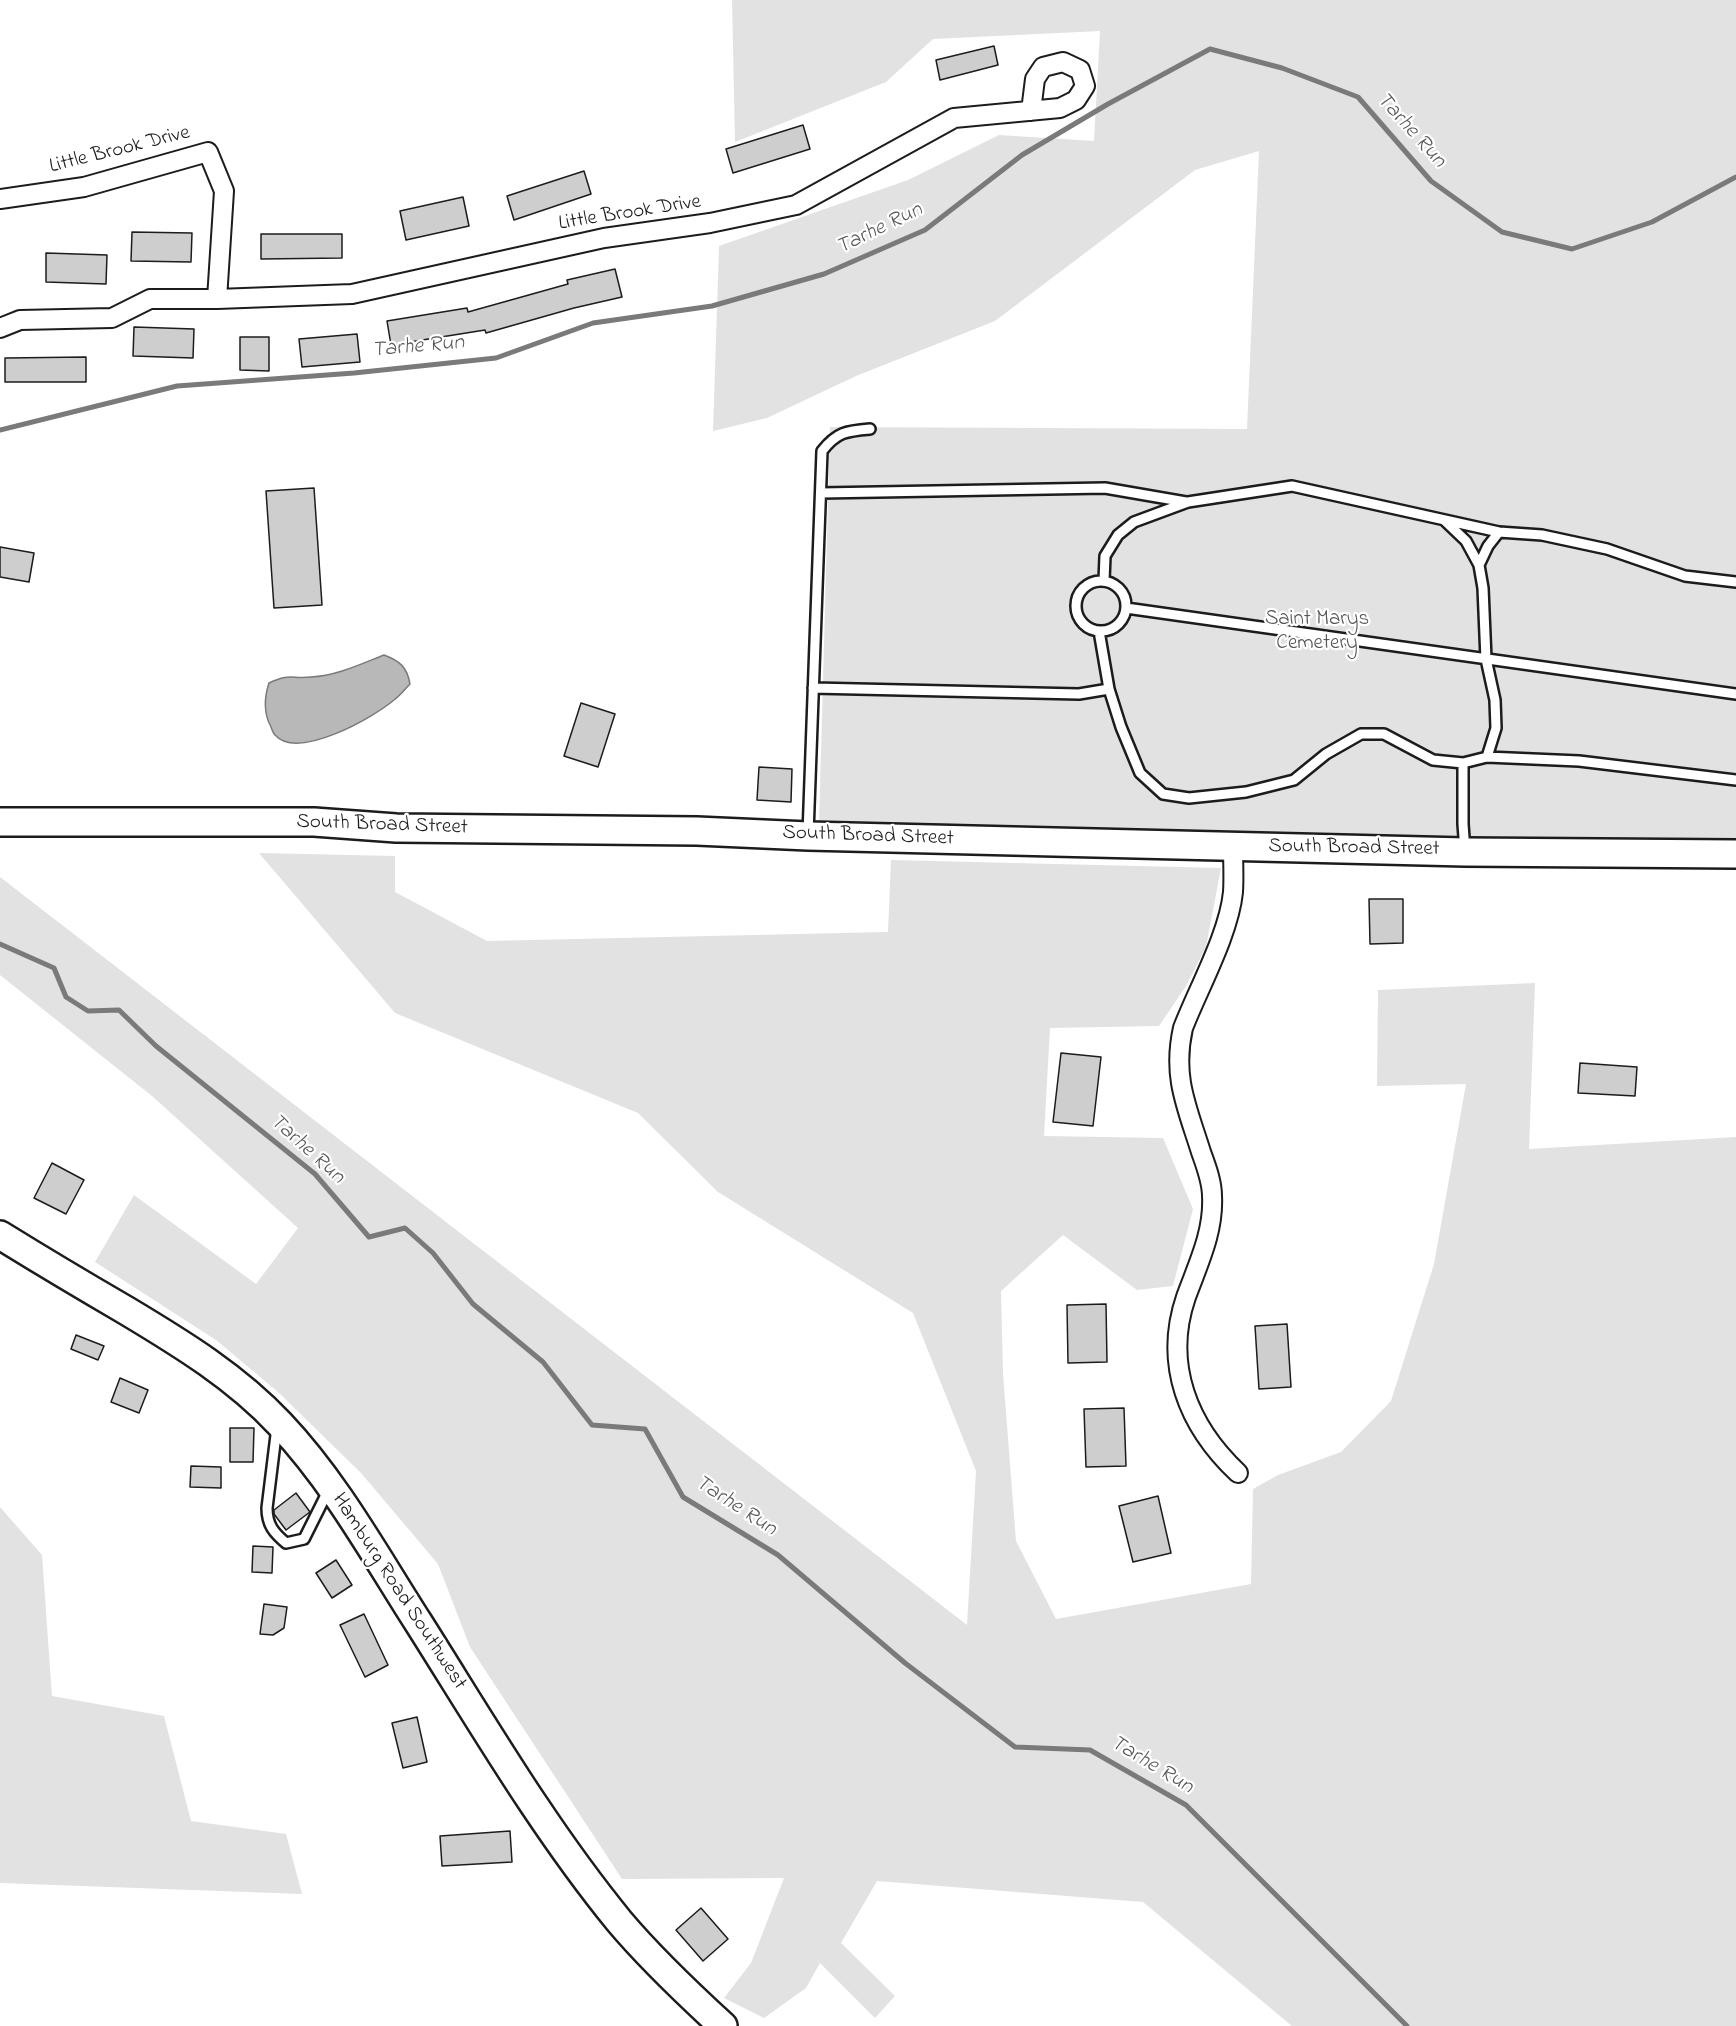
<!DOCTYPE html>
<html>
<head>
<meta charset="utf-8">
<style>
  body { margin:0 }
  canvas { display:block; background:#fff }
</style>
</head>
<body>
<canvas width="1736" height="2026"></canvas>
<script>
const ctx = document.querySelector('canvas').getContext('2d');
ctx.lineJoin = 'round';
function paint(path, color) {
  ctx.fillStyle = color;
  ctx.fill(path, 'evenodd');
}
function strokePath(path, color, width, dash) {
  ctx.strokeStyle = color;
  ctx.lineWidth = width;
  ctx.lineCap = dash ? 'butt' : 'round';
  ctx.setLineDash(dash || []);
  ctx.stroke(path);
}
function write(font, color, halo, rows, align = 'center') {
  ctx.font = font + ' "Indie Flower",sans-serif';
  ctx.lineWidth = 4.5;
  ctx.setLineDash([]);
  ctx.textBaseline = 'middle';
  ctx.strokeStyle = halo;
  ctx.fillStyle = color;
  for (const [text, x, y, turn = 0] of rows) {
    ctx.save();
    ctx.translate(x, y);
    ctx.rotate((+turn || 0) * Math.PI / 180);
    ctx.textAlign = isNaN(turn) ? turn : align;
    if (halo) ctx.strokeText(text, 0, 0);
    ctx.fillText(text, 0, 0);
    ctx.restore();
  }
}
paint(new Path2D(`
  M732,0h1004v846l-917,-21 11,-398 417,2 12,-278 -64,19 -200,151 -139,55 -89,42 -54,13 6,-185 189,-66 91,-45 95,6 6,-110 -167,8 -47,43 -151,60z
  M259,853l136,3v36l92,49 401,-9 3,-72 330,8 -15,79 -20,39 -27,40 -109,2 -6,108 119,2 30,71 -20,77 -36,4 -74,-55 -62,56 2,83 13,167 40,78 195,-35 2,-95 25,-14 63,-23 50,-51 43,-137 32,-180 -89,2 1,-96 157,-7 -6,166 207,-12v889h-444l-149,-124 -266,-21 -36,62 54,53 -20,22 -55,-55 -14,25 -42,30 -40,-20 27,-35 33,-85 -162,1 -152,-232 -32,-83 -77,-91 -83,-81 -62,-52 -121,-78 39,-67 122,89 42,-56 -146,-132 -152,-121v-98l967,748 9,-154 -63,-158 -195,-121 -80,-79 -243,-100z
  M0,1507l42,48 10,141 112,20 27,105 95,13 16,60 -302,-11z`), '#e2e2e2');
const water = new Path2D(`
  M384,655c16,6 23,12 26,29 -5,5 -10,12 -16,16 -20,17 -96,61 -119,35 -2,-2 -3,-5 -4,-8 -8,-15 -7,-29 -2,-44 21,-10 22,-4 42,-6 25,-1 50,-13 73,-22z`);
paint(water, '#b8b8b8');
strokePath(water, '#7a7a7a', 1.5);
strokePath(new Path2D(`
  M0,430l177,-44 177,-13 142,-15 97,-35 119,-17 112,-32 101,-44 97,-75 86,-51 102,-55 72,19 76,29 73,84 71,51 70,17 80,-27 84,-45
  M0,944l54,24 12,29 22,14 31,-1 37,36 159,128 54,63 36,-9 28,25 40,51 70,58 49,63 53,4 38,68 95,58 127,108 110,84 75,3 96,55 221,221`), '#7a7a7a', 5);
const building = new Path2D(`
  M994,46l4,19 -58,15 -4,-20z
  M803,125l7,24 -77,24 -7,-24z
  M584,171l7,23 -77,26 -7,-24z
  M463,197l6,29 -63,14 -6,-29z
  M132,232l60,1 -1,29 -60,-1z
  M261,234h81v24l-81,1z
  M46,253l61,2 -1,29 -60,-2z
  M615,269l7,28 -48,11 -88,25 -1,-3 -94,15 -4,-24 80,-13 1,4 100,-28 -1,-4z
  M134,327l60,2 -1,29 -60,-2z
  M357,334l3,28 -58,5 -3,-28z
  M240,337h29v34l-29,-1z
  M86,357v25h-81v-24z
  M314,488l8,117 -48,3 -8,-117z
  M0,547l34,6 -5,29 -29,-5z
  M581,703l34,11 -17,53 -34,-11z
  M759,767l33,2 -1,33 -34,-2z
  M1369,899h34v44l-33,1z
  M1061,1053l40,4 -8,69 -40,-4z
  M1580,1063l57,4 -2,29 -57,-3z
  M52,1163l32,17 -18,34 -32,-16z
  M1106,1304l1,58 -39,1 -1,-58z
  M1287,1324l4,63 -32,2 -4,-63z
  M76,1335l28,11 -6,14 -27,-11z
  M120,1378l28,12 -9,23 -28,-11z
  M1124,1408l2,58 -40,1 -2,-58z
  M230,1428h24l-1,34h-23z
  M191,1466l30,1v21l-31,-1z
  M296,1493l14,19 -24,18 -12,-16v-4z
  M1158,1496l13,57 -38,9 -14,-56z
  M253,1546l20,1 -1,26 -20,-1z
  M336,1560l16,25 -20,13 -16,-25z
  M264,1604l23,3 -3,21 -11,7 -13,-1z
  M364,1614l24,51 -23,12 -25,-52z
  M417,1717l10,45 -24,6 -11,-45z
  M510,1831l2,31 -70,4 -2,-30z
  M701,1908l27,31 -25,22 -27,-31z`);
paint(building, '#cecece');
strokePath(building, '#1c1c1c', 1.5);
const lane = new Path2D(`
  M821,493l284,-5 81,14
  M1444,520l22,21 13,24 4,23 3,71 9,41 1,28 -9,29
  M1479,565l9,-19 11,-14
  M1104,581l1,-25 13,-21 16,-13 54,-20 104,-16 207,46 43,3 65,14 78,27 51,6
  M1076 606a25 25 0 1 1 50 0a25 25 0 1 1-50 0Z
  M1126,608l610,86
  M1099,631l10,58 12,38 19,46 23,21 26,4 57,-6 48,-12 32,-26 35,-20h23l49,26 30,3 24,-6 92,4 157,19
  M813,688l266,6 30,-5
  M1463,763v61l2,27
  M808,834l14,-383c15,-19 24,-20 48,-22
  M277,1427l-10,81c0,17 7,25 19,35l18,-4 25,-50`);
const street = new Path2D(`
  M0,199l84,-12 124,-35 16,39 -7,108 135,-5 252,-56 106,-15 86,-18 158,-87 106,-10 16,-8 9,-14 -5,-16 -17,-8 -20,5 -8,12 -4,32
  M0,328l20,-8 92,-2 38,-19h67
  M1233,846c0,15 1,31 0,46 -4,42 -35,97 -50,136 -11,49 4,79 18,124 5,14 11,29 11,44 2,36 -14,68 -26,101 -23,67 2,129 52,176`);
const secondary = new Path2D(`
  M0,822h314l82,6 301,3 111,5 657,16 271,2
  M0,1235c42,26 84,51 127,76 55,33 109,66 153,113 55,58 95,131 138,198 64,101 125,206 201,299 32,38 68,72 104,105`);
strokePath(lane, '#1c1c1c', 14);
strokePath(street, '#1c1c1c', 22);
strokePath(secondary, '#1c1c1c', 32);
strokePath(lane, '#fff', 9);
strokePath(street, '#fff', 18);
strokePath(secondary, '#fff', 27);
write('21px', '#1c1c1c', '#fff', [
  ["Little Brook Drive",120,151,-14],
  ["Little Brook Drive",630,214,-9],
  ["South Broad Street",382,826,2],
  ["South Broad Street",868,837,2],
  ["South Broad Street",1354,849,1],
  ["Hamburg Road Southwest",398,1592,57]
]);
write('21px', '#575757', '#fff', [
  ["Saint Marys",1317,621],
  ["Cemetery",1317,645]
]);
write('italic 22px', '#5a5a5a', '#fff', [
  ["Tarhe Run",1410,131,48],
  ["Tarhe Run",880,230,-26],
  ["Tarhe Run",418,348,-5],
  ["Tarhe Run",306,1150,42],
  ["Tarhe Run",735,1507,33],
  ["Tarhe Run",1151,1766,31]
]);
</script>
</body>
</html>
